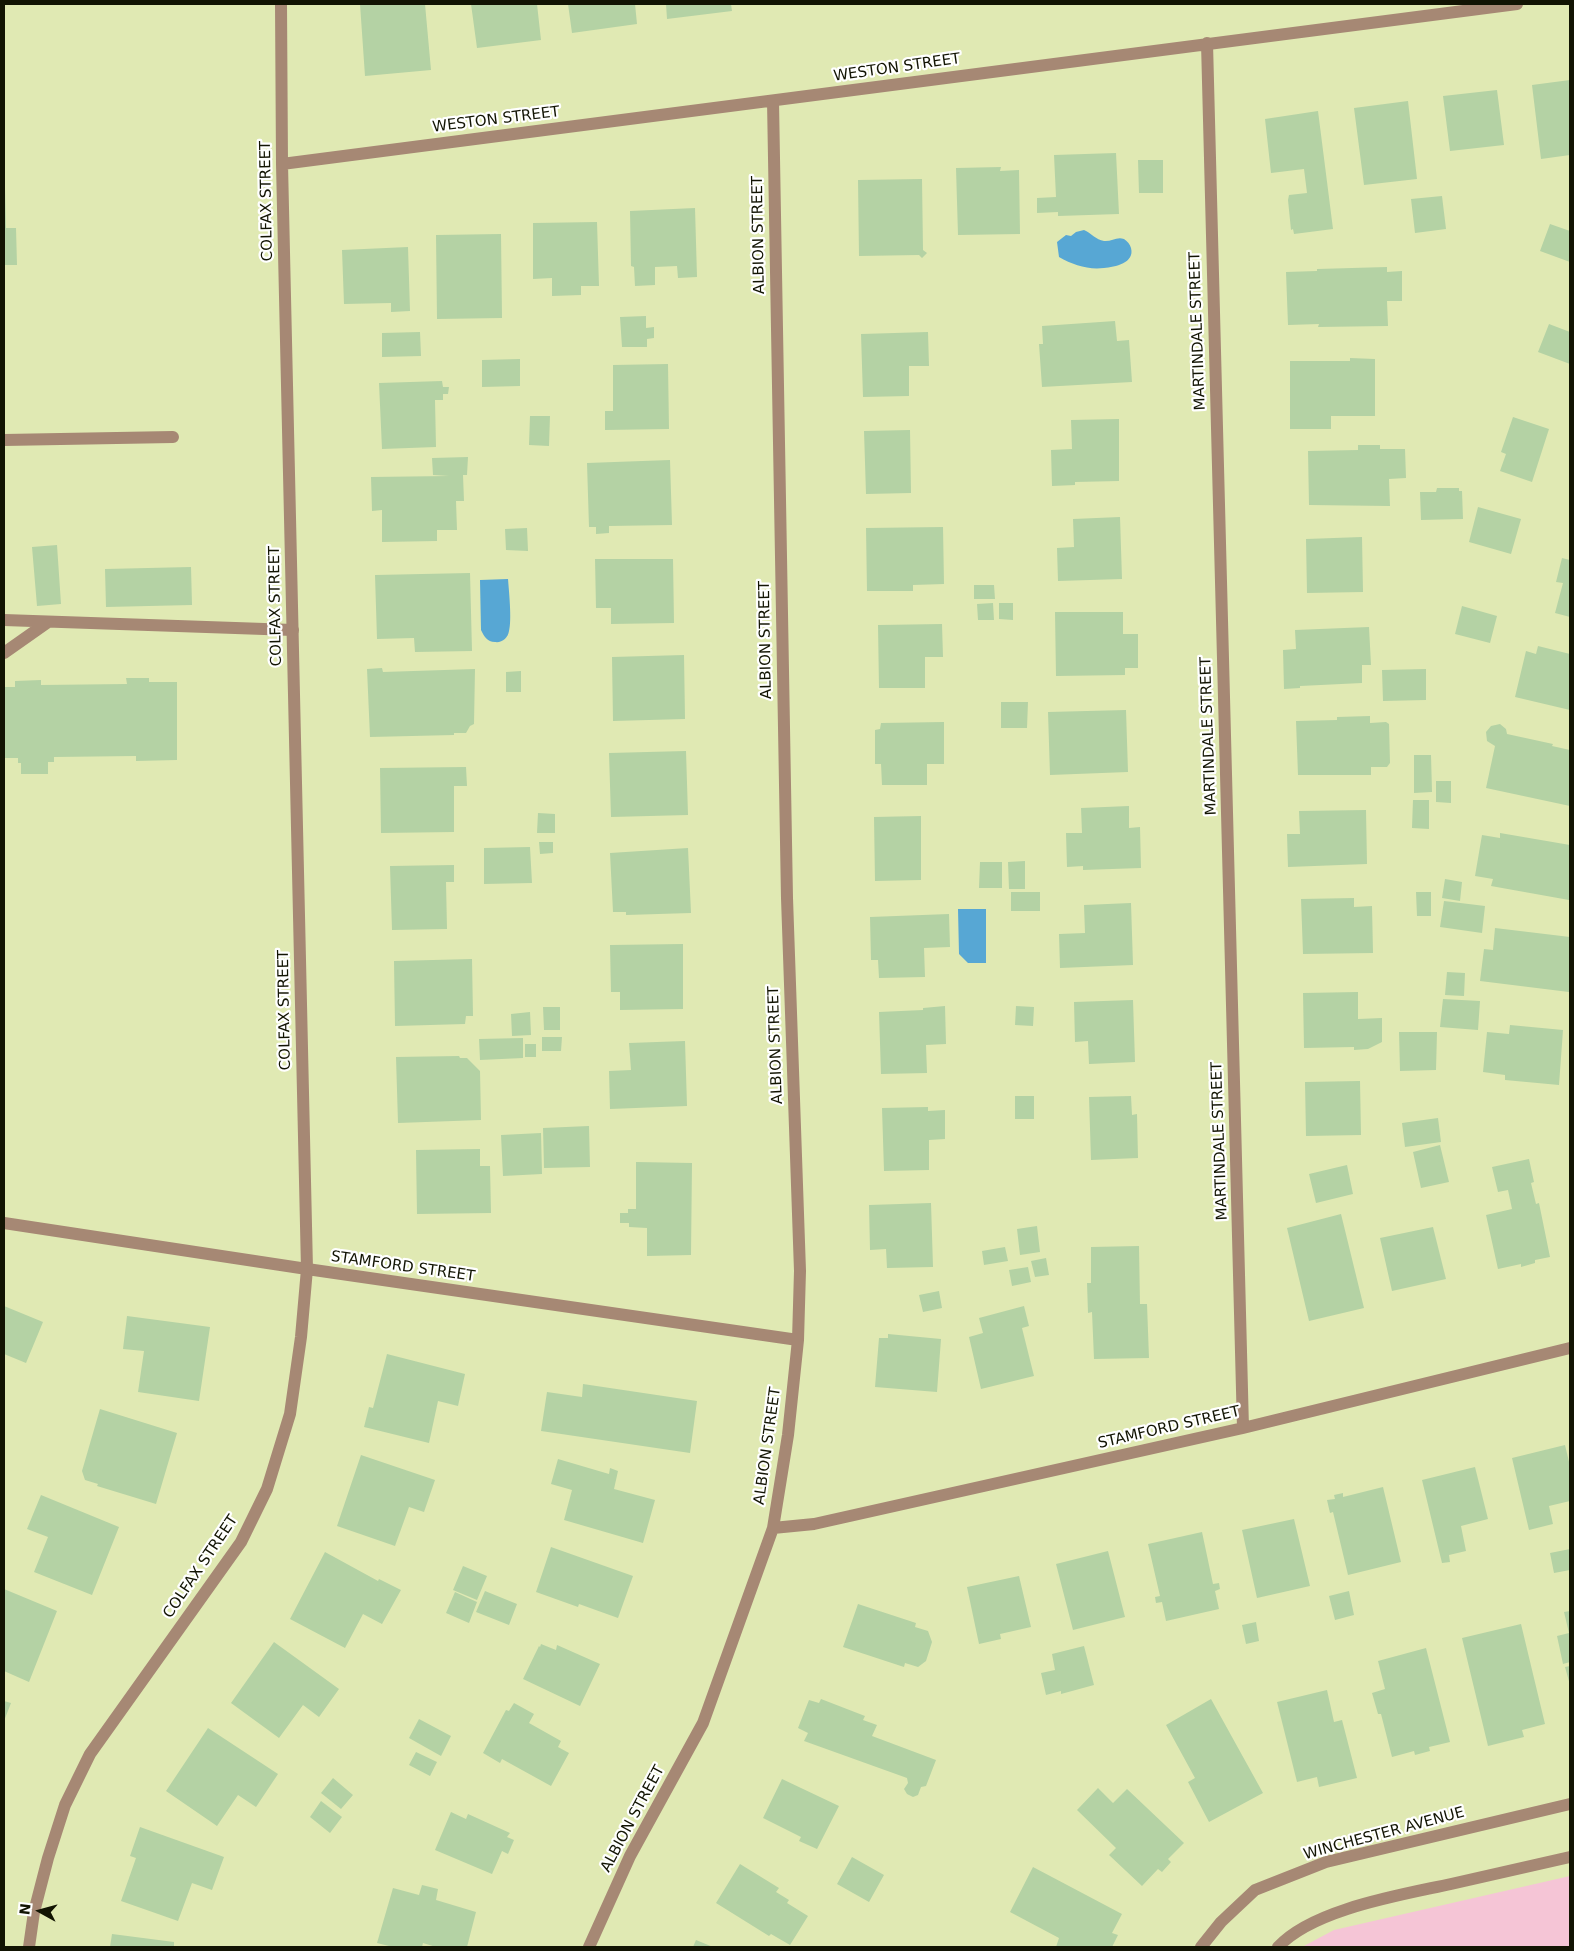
<!DOCTYPE html>
<html>
<head>
<meta charset="utf-8">
<style>
  body { margin:0 }
  #map { position:relative; width:1574px; height:1951px; overflow:hidden; background:#e0e9b3; font-family:"DejaVu Sans",sans-serif }
  canvas { display:block }
  .frame { position:absolute; inset:0; border:5px solid #121403; pointer-events:none }
  .north { position:absolute; left:15px; top:1886px; width:50px; height:50px; -webkit-text-stroke:4px #fff; paint-order:stroke; rotate:277deg; font-size:14px; font-weight:700; line-height:20px; text-align:center; color:#121403 }
  .north::after { content:''; display:block; margin:auto; width:18px; height:22px; background:#121403; clip-path:polygon(50% 0,100% 100%,50% 72%,0 100%) }
</style>
</head>
<body>
<div id="map">
<canvas width="1574" height="1951"></canvas>
<div class="frame"></div>
<div class="north">N</div>
</div>
<script>
const ctx = document.querySelector('canvas').getContext('2d');
ctx.lineJoin = 'round';
function paint(path, color) {
  ctx.fillStyle = color;
  ctx.fill(path, 'evenodd');
}
function strokePath(path, color, width, dash) {
  ctx.strokeStyle = color;
  ctx.lineWidth = width;
  ctx.lineCap = dash ? 'butt' : 'round';
  ctx.setLineDash(dash || []);
  ctx.stroke(path);
}
function write(font, color, halo, rows, align = 'center') {
  ctx.font = font + ' "DejaVu Sans",sans-serif';
  ctx.lineWidth = 4.5;
  ctx.setLineDash([]);
  ctx.textBaseline = 'middle';
  ctx.strokeStyle = halo;
  ctx.fillStyle = color;
  for (const [text, x, y, turn = 0] of rows) {
    ctx.save();
    ctx.translate(x, y);
    ctx.rotate((+turn || 0) * Math.PI / 180);
    ctx.textAlign = isNaN(turn) ? turn : align;
    if (halo) ctx.strokeText(text, 0, 0);
    ctx.fillText(text, 0, 0);
    ctx.restore();
  }
}
paint(new Path2D(`
  M1570,1876v71h-268l32,-17z`), '#f5c5d6');
paint(new Path2D(`
  M1084,230c7,3 12,10 20,11 7,1 13,-5 20,-2 3,2 6,5 7,9 4,15 -16,19 -27,20 -16,2 -31,-3 -45,-11l-2,-15 9,-7 5,1 5,-4z
  M508,579c1,13 4,41 1,52 -1,7 -7,12 -14,11 -8,0 -11,-6 -14,-12l-1,-50z
  M958,909h28v54h-18l-9,-9z`), '#57a7d4');
paint(new Path2D(`
  M360,4h65l6,66 -66,6z
  M471,4h66l4,36 -64,8z
  M568,4h67l2,20 -65,9z
  M666,4h65l1,7 -65,8z
  M1570,80v75l-29,4 -9,-74z
  M1497,90l7,55 -54,6 -7,-55z
  M1408,101l9,78 -53,6 -10,-77z
  M1318,111l15,118 -39,5 -1,-5 -2,1 -3,-30 1,-5 18,-2 -3,-24 -33,4 -6,-54z
  M1116,153l3,61 -61,2v-4l-21,1v-15l19,-1 -2,-42z
  M1138,160h25v33h-24z
  M1001,167l-1,4 19,-1 1,64 -62,1 -2,-67z
  M922,179l1,71 4,3 -5,5 -3,-3 -60,1 -1,-76z
  M4,187h1l1,41h10l1,37h-13z
  M1442,196l4,33 -31,4 -4,-34z
  M695,208l2,69 -19,1 -1,-12 -22,1v18l-20,1 -1,-19 -3,-1 -1,-55z
  M597,222l2,64h-18v9l-29,1v-18l-19,1v-56z
  M1550,224l20,7v31l-30,-11z
  M501,234l1,84 -65,1 -1,-84z
  M408,247l2,64 -19,1v-9l-47,1 -2,-54z
  M1387,267v5l15,-1v30h-15l1,25 -70,1 1,-3 -31,1 -2,-53 31,-1v-2z
  M646,316v12l8,-1v11l-7,1v8h-25l-2,-30z
  M1115,321l2,20 12,-1 3,42 -90,5 -3,-43h4l-1,-18z
  M1549,324l21,8v32l-32,-12z
  M420,332l1,24 -39,1v-24z
  M928,332l1,34h-20v30l-46,1 -2,-63z
  M1350,358l25,1v57h-44v13h-41v-68h60z
  M520,359v27l-38,1v-27z
  M668,364l1,65 -64,1v-19h8v-46z
  M442,381l1,6h6l-1,7h-5v6h-8l1,47 -54,2 -3,-66z
  M530,416h20l-1,30 -20,-1z
  M1513,417l36,12 -17,53 -32,-11 6,-17 -5,-2z
  M1119,419v62l-44,1v3l-23,1 -1,-36 21,-1 -1,-29z
  M910,430l1,63 -45,1 -2,-63z
  M1358,445h22v4h25l1,29 -17,1 1,27 -81,-1 -1,-54 50,-1z
  M468,457l-1,18h-4l1,26h-8l1,29h-20v11l-55,1v-32l-10,1 -1,-34 78,-1 -16,-1 -1,-17z
  M670,460l2,65 -63,1v7l-13,1v-7h-7l-2,-64z
  M1437,488h22v3h3l1,28 -42,1 -1,-28h16z
  M1478,507l43,12 -10,35 -42,-12z
  M1120,517l2,62 -64,2 -1,-33 17,-1 -1,-28z
  M943,527l1,57 -31,1v6h-46l-1,-63z
  M527,528l1,23 -22,-1 -1,-21z
  M1362,537l1,55 -56,1 -1,-54z
  M57,545l4,59 -24,2 -5,-59z
  M1562,558l8,2v57l-15,-4 8,-30 -7,-1z
  M595,559h78l1,64 -63,1v-16h-15z
  M191,567l1,38 -86,2 -1,-38z
  M470,573l2,78 -57,1 -1,-14 -37,1 -2,-64z
  M974,585h20l1,14h-21z
  M993,603l1,17h-16l-1,-16z
  M999,603h14v17l-14,-1z
  M1462,606l35,10 -7,27 -35,-9z
  M1055,612h68v22h15v34h-13v7l-69,1z
  M942,624l1,33h-18v31h-46l-1,-63z
  M1369,627l2,38h-9v18l-62,3v2l-16,1 -1,-39 13,-1 -1,-19z
  M1538,646l32,8v56l-55,-13 11,-46 10,3z
  M684,655l1,64 -72,2 -1,-64z
  M382,668l1,4 92,-3 -1,55 -4,2 -4,7h-12v2l-84,2 -3,-68z
  M1426,669v31l-43,1 -1,-31z
  M521,671v21h-15v-20z
  M126,678h23v4h28v78l-41,1v-5l-82,1v5h-6v12h-27v-11h-3v-5h-14v-71h11v-6l26,-1v5l86,-1z
  M1001,702h27l-1,26h-26z
  M1126,710l2,62 -78,3 -2,-63z
  M1370,716v7l16,-1 3,2 1,39 -3,4h-16v8h-73l-2,-54 41,-1v-3z
  M944,722v42h-17v21h-45l-1,-21h-6v-34l5,-1 1,-6z
  M1500,724l6,5 1,5 46,10 -1,2 18,4v56l-84,-18 9,-42 -8,-5 -1,-9 5,-6z
  M686,751l2,64 -77,2 -2,-64z
  M1414,755h17l1,37 -18,1z
  M466,767l1,19h-13v46l-73,1 -1,-65z
  M1436,781h15v22l-15,-1z
  M1413,800h16v29l-17,-1z
  M1129,806v22l11,-1 1,41 -58,2v-4l-16,1 -1,-34h16l-1,-25z
  M1366,810l1,54 -79,3 -1,-33h13l-1,-23z
  M538,813l17,1v19h-18z
  M921,816v64l-46,1 -1,-64z
  M1500,833l70,12 -1,55 -78,-14 2,-7 -18,-3 7,-41 18,3z
  M539,842h14v11l-13,1z
  M530,847l2,36 -48,1v-36z
  M688,848l3,65 -65,2v-3h-13l-3,-59z
  M1025,861v28h-16l-1,-27z
  M980,862h22v26h-23z
  M454,865v17h-8l1,47 -55,1 -2,-64z
  M1445,879l17,3 -2,19 -18,-3z
  M1011,892h29v19h-29z
  M1416,892h15v24h-14z
  M1354,898v9l18,-1 1,47 -70,1 -2,-55z
  M1444,901l41,5 -3,27 -42,-6z
  M1131,903l2,62 -73,3 -1,-34 26,-1 -1,-28z
  M949,914l1,33 -26,1 1,29 -46,1 -1,-18h-7l-1,-43z
  M1495,928l75,9 -1,55 -89,-11 4,-32 9,1z
  M683,944v65l-63,1v-18h-9l-1,-47z
  M472,959l1,57h-7l-1,8 -70,2 -1,-65z
  M1447,972l18,1 -1,23 -19,-1z
  M1358,992v27l24,-1v24l-14,7 -14,1v-3l-50,1 -1,-55z
  M1443,999l37,2 -2,29 -38,-3z
  M1133,1000l2,62 -46,2 -1,-23 -13,1 -1,-40z
  M945,1006l1,38 -20,1 1,28 -46,1 -2,-62 44,-2v-2z
  M1016,1006l18,1 -1,19 -18,-1z
  M543,1007h17v23h-16z
  M530,1012l1,23 -19,1 -1,-22z
  M1510,1025l53,5 -4,55 -54,-5v-5l-22,-3 4,-40 22,2z
  M1399,1032h38l-1,38 -36,1z
  M542,1037h20l-1,14h-19z
  M523,1038v20l-43,2 -1,-21z
  M685,1041l2,65 -77,3 -1,-38 22,-1 -2,-27z
  M525,1044h11v13h-11z
  M459,1056l1,2h7l13,13 1,49 -83,3 -2,-66z
  M1360,1081l1,54 -55,1 -1,-54z
  M1015,1096h19v23h-19z
  M1131,1096l1,19 5,-1 1,44 -47,2 -2,-63z
  M928,1107v4l17,-1v29l-16,1v30l-45,1 -2,-63z
  M1438,1118l3,24 -36,5 -3,-24z
  M589,1126l1,41 -46,1 -1,-40z
  M541,1133l1,41 -39,2 -2,-41z
  M1440,1145l9,37 -28,6 -8,-36z
  M480,1149v17h10l1,47 -74,1 -1,-64z
  M1529,1159l5,23 -3,1 5,21 3,-1 11,54 -15,3v3l-14,4v-3l-23,5 -12,-54 26,-6 -4,-19 -10,2 -6,-25z
  M636,1162l56,1 -1,92 -44,1v-28l-18,-1v-4h-9v-10h8v-4h8z
  M1347,1165l6,29 -37,9 -7,-29z
  M931,1203l2,64 -46,1 -1,-19 -16,1 -1,-45z
  M1341,1214l23,94 -55,13 -22,-93z
  M1037,1226l3,26 -20,3 -3,-26z
  M1433,1227l13,52 -54,12 -12,-53z
  M1139,1246l1,58h7l2,54 -55,1 -2,-47 -4,1 -1,-30h4v-36z
  M1005,1247l3,14 -24,4 -2,-14z
  M1046,1258l3,17 -14,2 -4,-16z
  M1028,1267l3,15 -19,4 -3,-16z
  M939,1291l3,17 -19,4 -4,-17z
  M4,1306l39,16 -17,41 -22,-9z
  M1024,1306l5,20 -7,2 12,48 -53,13 -12,-52 14,-4 -4,-15z
  M127,1316l83,11 -11,74 -61,-9 6,-41 -21,-2z
  M888,1334l53,5 -4,53 -62,-5 4,-49h9z
  M387,1354l78,20 -7,32 -20,-5 -9,42 -65,-16 5,-20 4,1z
  M583,1384l114,17 -7,52 -149,-22 6,-39 35,5z
  M100,1409l77,24 -21,71 -59,-18 1,-2 -13,-4 -3,-9z
  M1565,1445l5,21v35l-21,5 4,18 -24,6 -17,-72z
  M361,1455l74,25 -11,32 -15,-5 -14,39 -58,-20z
  M558,1459l51,15 1,-6 8,3 -4,18 41,11 -12,43 -79,-23 8,-30 -21,-6z
  M1475,1467l13,52 -27,7 5,25 -17,4 1,7 -8,1 -20,-83z
  M1383,1487l18,75 -53,13 -15,-63 -3,1 -3,-13 8,-1 -1,-4 9,-2v4z
  M41,1495l78,32 -27,68 -58,-23 14,-35 -21,-8z
  M1294,1519l16,67 -53,12 -15,-68z
  M1202,1532l11,52 6,-1 1,6 -5,2 4,18 -53,12 -4,-19 -6,1 -1,-6 5,-1 -12,-52z
  M551,1547l82,29 -15,42 -39,-14 -1,3 -42,-15z
  M1570,1549v21l-16,3 -4,-20z
  M1108,1551l17,66 -52,13 -17,-66z
  M325,1552l53,29 1,-2 22,11 -19,34 -19,-10 -18,34 -55,-29z
  M463,1566l24,10 -10,24 -24,-10z
  M1019,1576l12,51 -31,7 1,5 -22,5 -12,-57z
  M4,1589l53,22 -28,71 -25,-11z
  M485,1591l32,13 -8,21 -33,-13z
  M1349,1591l5,24 -19,5 -6,-24z
  M455,1592l22,10 -8,21 -23,-10z
  M858,1604l58,19 -1,4 13,4 4,11 -6,19 -8,6 -13,-4 -1,4 -61,-20z
  M1570,1611v51l-7,2 -6,-28 12,-3 -5,-21z
  M1256,1622l3,19 -13,3 -4,-19z
  M1521,1624l24,100 -23,6 2,7 -36,9 -26,-108z
  M274,1642l65,47 -20,28 -16,-12 -24,33 -48,-35z
  M541,1644l15,6 1,-5 43,19 -20,42 -57,-27 16,-33 1,1z
  M1084,1646l10,39 -33,9v-3l-15,4 -5,-22 14,-3 -3,-16z
  M1426,1648l24,94 -21,5 1,4 -15,4 -1,-4 -22,6 -11,-43h-3l-6,-21 13,-4 -7,-28z
  M1570,1666v19l-5,-18z
  M1327,1690l7,32 8,-2 15,58 -38,9 -2,-10 -20,5 -20,-80z
  M821,1699l44,17 -2,4 14,5 -5,11 64,24 -10,26 -5,1 -3,8 -5,2 -6,-3 -3,-5 4,-6 -1,-5 -103,-37 4,-8 -10,-5 11,-28 10,3z
  M1211,1699l52,94 -54,29 -21,-40 7,-4 -29,-53z
  M4,1701l7,2 -7,18z
  M514,1703l20,11 -5,9 32,18 -3,6 11,6 -18,33 -49,-27 -2,4 -17,-10 23,-43 3,1z
  M419,1719l32,17 -10,20 -32,-18z
  M208,1728l70,46 -22,33 -18,-12 -21,31 -51,-35z
  M416,1752l21,10 -7,14 -21,-11z
  M333,1778l20,17 -12,14 -20,-16z
  M782,1779l57,27 -22,43 -18,-8 2,-4 -38,-19z
  M1098,1788l15,15 14,-14 57,54 -16,16 3,3 -9,10 -4,-3 -16,17 -33,-31 7,-7 -39,-38z
  M321,1801l21,16 -12,16 -20,-16z
  M451,1812l15,7 2,-5 42,19 -3,4 7,3 -6,14 -6,-3 -10,23 -57,-24z
  M140,1827l84,30 -12,33 -20,-7 -14,38 -57,-20 15,-43 -6,-2z
  M852,1857l32,18 -15,27 -32,-18z
  M740,1864l39,24 -3,4 13,8 -2,3 21,13 -18,29 -19,-11 -2,2 -53,-33z
  M1033,1867l89,47 -10,19 6,2 -6,12h-56l3,-9 -49,-26z
  M422,1885l16,4 -2,11 40,12 -9,35h-31l-13,-4 -1,4h-29l-16,-4 16,-55 26,7z
  M112,1934l62,8v5h-64z
  M696,1940l17,7h-20z`), '#b4d2a4');
strokePath(new Path2D(`
  M4,440l169,-3
  M4,620l289,10
  M4,653l44,-31`), '#a68874', 12);
strokePath(new Path2D(`
  M1207,43l36,1385
  M282,164l1235,-160
  M4,1223l303,46 491,71
  M773,1528l41,-4 429,-96 327,-80
  M29,1947l5,-35 14,-54 17,-53 25,-51 151,-212 26,-53 23,-75 11,-77 6,-68 -25,-1105 -1,-160
  M589,1947l41,-91 73,-133 70,-195 15,-93 10,-95 2,-69 -13,-373 -14,-797
  M1201,1947l20,-25 34,-32 71,-28 244,-58
  M1278,1947c35,-38 123,-52 173,-63 40,-9 80,-18 119,-27`), '#a68874', 12);
write('15px', '#121403', '#fff', [
  ["WESTON STREET",897,68,-8],
  ["WESTON STREET",496,120,-7],
  ["COLFAX STREET",267,201,-91],
  ["ALBION STREET",759,235,-91],
  ["MARTINDALE STREET",1198,331,-92],
  ["COLFAX STREET",276,606,-91],
  ["ALBION STREET",766,640,-91],
  ["MARTINDALE STREET",1209,736,-92],
  ["COLFAX STREET",285,1010,-91],
  ["ALBION STREET",776,1045,-92],
  ["MARTINDALE STREET",1220,1141,-92],
  ["STAMFORD STREET",403,1267,8],
  ["STAMFORD STREET",1169,1428,-13],
  ["ALBION STREET",768,1446,-82],
  ["COLFAX STREET",201,1567,-56],
  ["ALBION STREET",633,1819,-62],
  ["WINCHESTER AVENUE",1384,1834,-15]
]);
</script>
</body>
</html>
